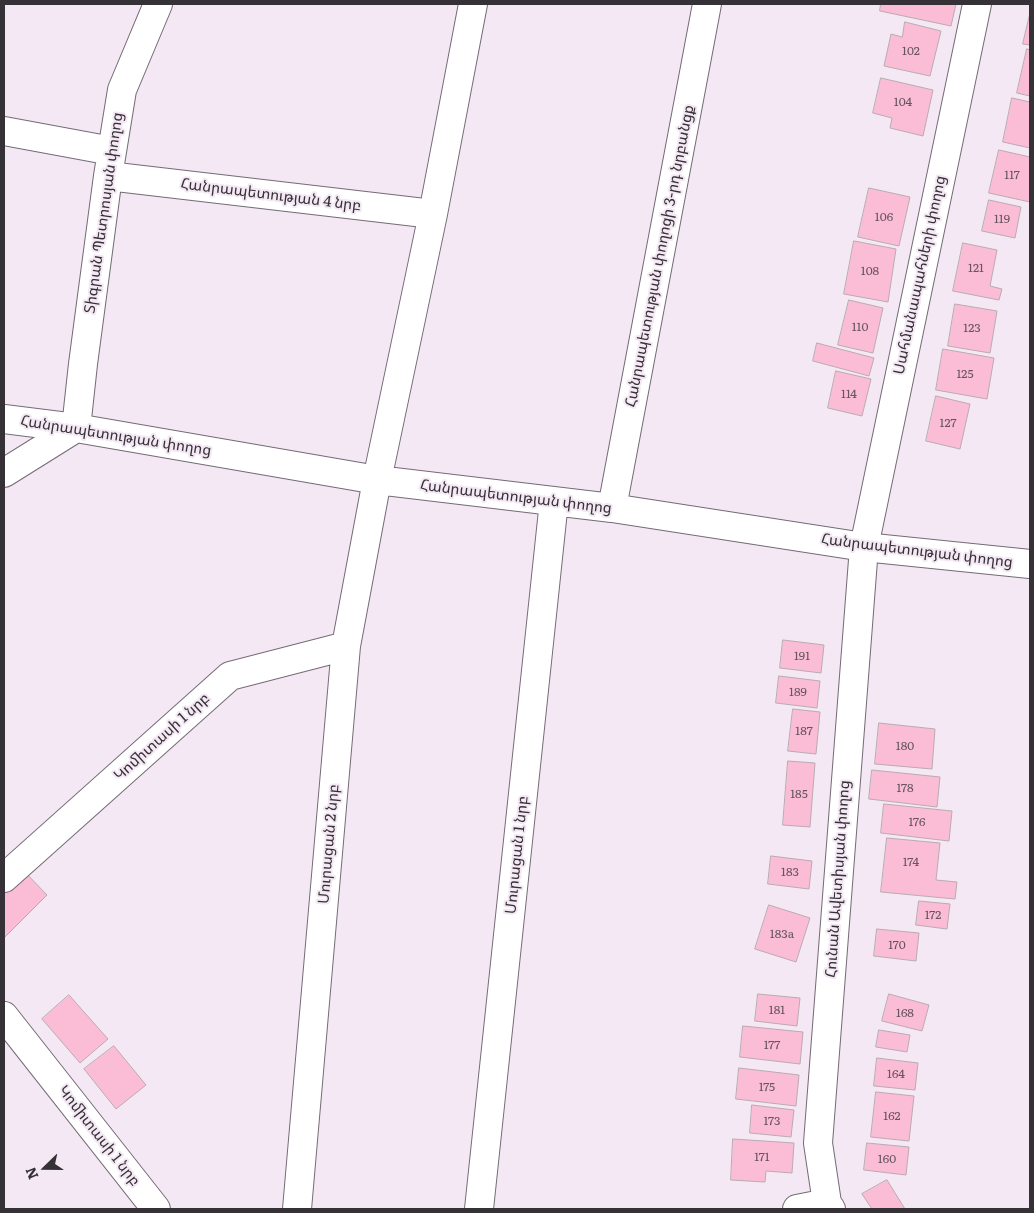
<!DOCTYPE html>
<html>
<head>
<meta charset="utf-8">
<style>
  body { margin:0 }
  #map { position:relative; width:1034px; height:1213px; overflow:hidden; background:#f3e8f4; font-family:Literata,serif }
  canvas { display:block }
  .frame { position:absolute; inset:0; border:5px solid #363136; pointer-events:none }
  .north { position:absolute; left:20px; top:1143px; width:50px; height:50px; -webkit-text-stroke:4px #f3e8f4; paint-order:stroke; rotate:248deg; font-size:14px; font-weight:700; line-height:20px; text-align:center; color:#363136 }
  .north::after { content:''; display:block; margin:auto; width:18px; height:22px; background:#363136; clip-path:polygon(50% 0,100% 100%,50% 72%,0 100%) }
</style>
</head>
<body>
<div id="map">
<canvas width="1034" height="1213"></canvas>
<div class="frame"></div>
<div class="north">N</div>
</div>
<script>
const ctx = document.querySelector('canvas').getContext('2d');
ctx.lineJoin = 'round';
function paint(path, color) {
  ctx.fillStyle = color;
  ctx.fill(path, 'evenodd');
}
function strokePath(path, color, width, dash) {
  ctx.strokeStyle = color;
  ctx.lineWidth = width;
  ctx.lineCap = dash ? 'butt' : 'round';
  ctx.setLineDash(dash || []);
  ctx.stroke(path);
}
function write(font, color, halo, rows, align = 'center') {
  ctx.font = font + ' Literata,"Noto Sans Armenian",serif';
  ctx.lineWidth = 4;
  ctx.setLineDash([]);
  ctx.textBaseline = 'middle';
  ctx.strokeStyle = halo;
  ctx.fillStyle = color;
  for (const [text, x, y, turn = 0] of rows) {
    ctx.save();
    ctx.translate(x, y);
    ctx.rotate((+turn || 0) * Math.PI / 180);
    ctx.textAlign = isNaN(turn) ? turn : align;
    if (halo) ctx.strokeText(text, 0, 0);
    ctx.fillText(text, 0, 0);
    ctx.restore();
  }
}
const building = new Path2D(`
  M881,4h75l-5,22 -71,-15z
  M1030,13v32l-7,-1z
  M905,22l36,9 -11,45 -46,-10 7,-32 11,3z
  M1027,49l3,1v46l-13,-3z
  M881,78l52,12 -10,46 -33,-8 2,-10 -19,-5z
  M1012,98l18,4v46l-27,-6z
  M999,150l31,7v45l-41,-9z
  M869,188l41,9 -11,49 -41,-9z
  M989,200l32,7 -6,31 -33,-7z
  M854,241l42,8 -8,53 -44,-8z
  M963,243l34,7 -7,36 12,3 -3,11 -46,-9z
  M849,300l34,8 -10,45 -35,-8z
  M955,304l42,7 -7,42 -42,-7z
  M817,343l57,15 -5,18 -56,-15z
  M943,349l51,9 -7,41 -51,-9z
  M836,371l35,8 -9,37 -34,-8z
  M936,396l34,8 -10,45 -34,-8z
  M783,640l41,5 -3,28 -41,-5z
  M779,676l41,5 -3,27 -41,-5z
  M793,709l27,3 -4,42 -28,-3z
  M879,723l56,6 -3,40 -57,-5z
  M788,761l27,2 -5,64 -27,-2z
  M872,770l68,7 -3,30 -68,-8z
  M884,804l68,7 -3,30 -68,-8z
  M887,838l53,5 -4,37 21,2 -2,17 -74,-7z
  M771,856l41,5 -3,28 -41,-5z
  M22,869l25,26 -43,43v-50z
  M919,901l31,3 -3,25 -31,-4z
  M769,905l41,13 -14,44 -41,-13z
  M877,929l42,4 -3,28 -42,-5z
  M758,994l42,4 -3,28 -42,-5z
  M889,994l40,11 -7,26 -40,-10z
  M69,995l39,44 -28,24 -38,-44z
  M743,1026l60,6 -3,32 -60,-7z
  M879,1030l31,5 -3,17 -31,-5z
  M114,1046l32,39 -30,24 -32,-40z
  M877,1058l41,5 -3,27 -41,-4z
  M739,1068l60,7 -3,31 -60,-7z
  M876,1092l38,4 -5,45 -38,-4z
  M752,1105l42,5 -3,27 -41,-4z
  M733,1139l61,4 -2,30 -26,-2 -1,11 -34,-2z
  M867,1143l42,4 -3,28 -42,-5z
  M887,1180l18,29h-33l-10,-15z`);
paint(building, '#fbbdd6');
strokePath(building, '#baaab0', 1);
const minor = new Path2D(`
  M4,131l108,20
  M108,176l325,38
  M4,419l72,9 301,52 235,28 252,39 166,17
  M76,428l7,-64 25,-188 14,-86 36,-86
  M4,473l72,-45
  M612,508l95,-504
  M4,878l226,-202 116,-30
  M4,1016l152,193
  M297,1209l49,-563 31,-166 56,-266 40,-210
  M479,1209l75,-708
  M797,1209l30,-6
  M831,1209l-4,-6 -9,-60 46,-596 113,-543`);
strokePath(minor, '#756b76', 30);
strokePath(minor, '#fff', 28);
write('12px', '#67545e', null, [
  ["102",911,51],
  ["104",903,102],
  ["117",1012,175],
  ["106",884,217],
  ["119",1002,219],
  ["121",976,268],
  ["108",870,271],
  ["110",860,327],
  ["123",972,328],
  ["125",965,374],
  ["114",849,394],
  ["127",948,423],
  ["191",802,656],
  ["189",798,692],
  ["187",804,731],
  ["180",905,746],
  ["178",905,788],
  ["185",799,794],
  ["176",917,822],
  ["174",911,862],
  ["183",790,872],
  ["172",933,915],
  ["183а",782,934],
  ["170",897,945],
  ["181",777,1010],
  ["168",905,1013],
  ["177",772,1045],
  ["164",896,1074],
  ["175",767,1087],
  ["162",892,1116],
  ["173",772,1121],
  ["171",762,1157],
  ["160",887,1159]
]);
write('15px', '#363136', '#f3e8f4', [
  ["Հանրապետության 4 նրբ",271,195,7],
  ["Տիգրան Պետրոսյան փողոց",104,213,-82],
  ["Հանրապետության փողոցի 3-րդ նրբանցք",660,256,-79],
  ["Սահմանապահների փողոց",920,275,-78],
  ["Հանրապետության փողոց",116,436,9],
  ["Հանրապետության փողոց",516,497,7],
  ["Հանրապետության փողոց",917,551,7],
  ["Կոմիտասի 1 նրբ",162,737,-42],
  ["Մուրացան 2 նրբ",329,844,-85],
  ["Մուրացան 1 նրբ",517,855,-84],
  ["Հունան Ավետիսյան փողոց",838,879,-86],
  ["Կոմիտասի 1 նրբ",99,1136,52]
]);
</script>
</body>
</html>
